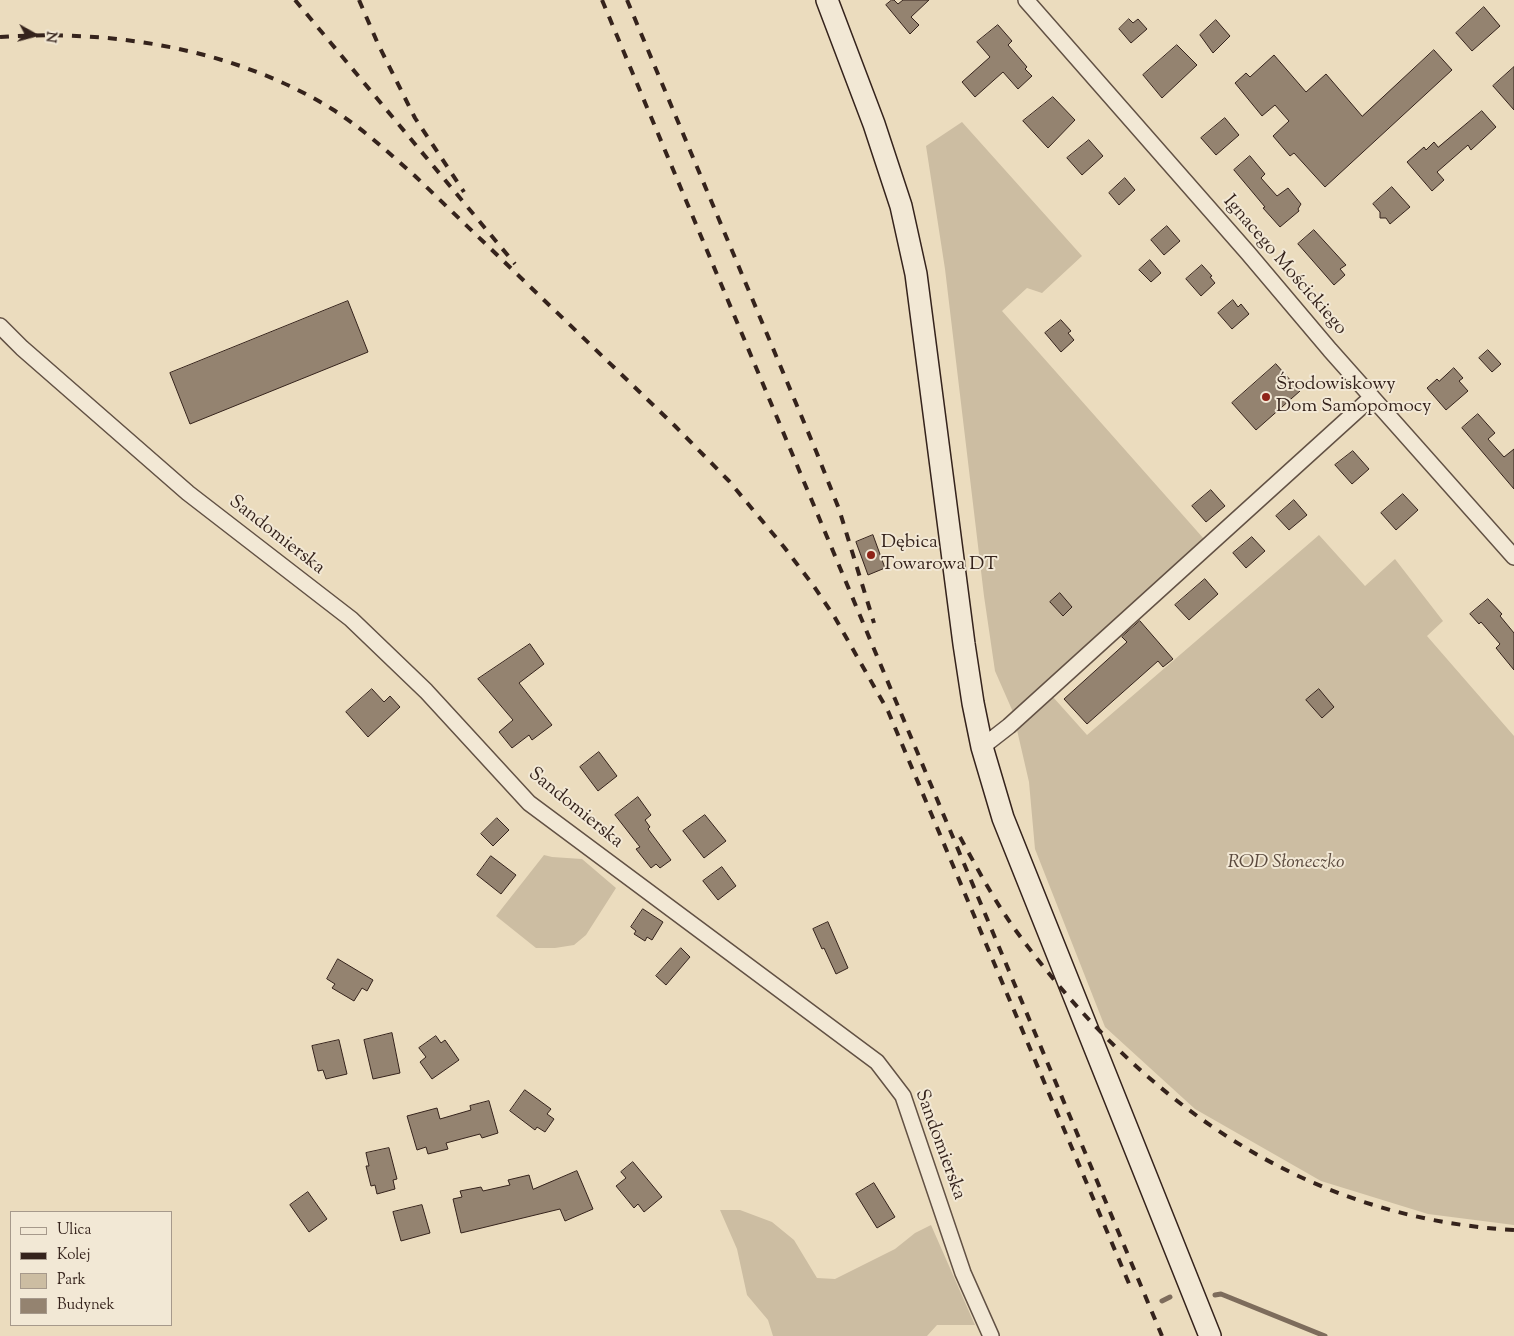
<!DOCTYPE html>
<html>
<head>
<meta charset="utf-8">
<style>
  body { margin:0 }
  #map { position:relative; width:1514px; height:1336px; overflow:hidden; background:#ebdcbe; font-family:"Sorts Mill Goudy",serif }
  canvas { display:block }
  .legend { position:absolute; left:10px; top:1211px; width:162px; height:115px; box-sizing:border-box; background:#f2e8d5; border:1px solid #a6998b; margin:0; padding:6px 9px; list-style:none; font-size:15px; color:#35231c }
  .legend li { display:flex; align-items:center; gap:10px; height:25px }
  .legend b { width:25px; border:1px solid #a6998b }
  .north { position:absolute; left:10px; top:10px; width:50px; height:50px; -webkit-text-stroke:4px #f2e8d5; paint-order:stroke; rotate:97deg; font-size:14px; font-weight:700; line-height:20px; text-align:center; color:#35231c }
  .north::after { content:''; display:block; margin:auto; width:18px; height:22px; background:#35231c; clip-path:polygon(50% 0,100% 100%,50% 72%,0 100%) }
</style>
</head>
<body>
<div id="map">
<canvas width="1514" height="1336"></canvas>
<ul class="legend">
<li><b style="height:6px;background:#f2e8d5"></b>Ulica</li>
<li><b style="height:6px;background:#35231c"></b>Kolej</li>
<li><b style="height:14px;background:#ccbda2"></b>Park</li>
<li><b style="height:14px;background:#948370"></b>Budynek</li>
</ul>
<div class="north">N</div>
</div>
<script>
const ctx = document.querySelector('canvas').getContext('2d');
ctx.lineJoin = 'round';
function paint(path, color) {
  ctx.fillStyle = color;
  ctx.fill(path, 'evenodd');
}
function strokePath(path, color, width, dash) {
  ctx.strokeStyle = color;
  ctx.lineWidth = width;
  ctx.lineCap = dash ? 'butt' : 'round';
  ctx.setLineDash(dash || []);
  ctx.stroke(path);
}
function write(font, color, halo, rows, align = 'center') {
  ctx.font = font + ' "Sorts Mill Goudy",serif';
  ctx.lineWidth = 4;
  ctx.setLineDash([]);
  ctx.textBaseline = 'middle';
  ctx.strokeStyle = halo;
  ctx.fillStyle = color;
  for (const [text, x, y, turn = 0] of rows) {
    ctx.save();
    ctx.translate(x, y);
    ctx.rotate((+turn || 0) * Math.PI / 180);
    ctx.textAlign = isNaN(turn) ? turn : align;
    if (halo) ctx.strokeText(text, 0, 0);
    ctx.fillText(text, 0, 0);
    ctx.restore();
  }
}
paint(new Path2D(`
  M962,122l120,134 -40,37 -15,-5 -25,23 202,228 -191,173 -18,-41 -11,-75 -39,-327 -19,-123z
  M1319,535l46,51 30,-27 48,62 -16,15 87,100v489l-86,-11 -107,-33 -126,-72 -90,-82 -70,-178 -6,-67 -12,-52 36,-33 34,38z
  M544,855l8,2 30,2 34,29 -30,47 -12,10 -19,3h-19l-40,-32z
  M720,1210h20l32,12 22,18 23,38 18,1 60,-30 20,-16 16,-8 44,100h-38l-10,11h-154l-5,-16 -21,-25 -10,-46z`), '#ccbda2');
strokePath(new Path2D(`
  M1215,1295l6,-1 104,42
  M1162,1301l8,-4`), '#7d6c5c', 5);
const building = new Path2D(`
  M892,0h2l4,4 5,-4h26l-18,17 8,8 -9,9 -24,-29z
  M1484,7l16,19 -28,25 -16,-18z
  M1129,19l4,4 5,-4 9,10 -16,14 -12,-14z
  M1216,20l14,16 -17,17 -13,-18z
  M998,25l14,16 -4,4 19,22 -2,2 7,7 -14,13 -15,-17 -28,25 -13,-15 28,-25 -13,-15z
  M1177,45l20,20 -35,33 -19,-23z
  M1434,50l18,20 -127,117 -31,-34 -4,3 -17,-20 16,-15 -14,-16 -13,11 -27,-33 11,-10 4,4 24,-22 32,37 20,-18 36,42z
  M1514,67v43l-21,-24z
  M1053,97l22,23 -27,28 -25,-27z
  M1482,111l14,16 -25,23 -3,-5 -31,27 7,8 -12,11 -25,-29 17,-15 2,3 8,-8 4,5z
  M1225,118l14,17 -23,20 -15,-17z
  M1089,140l14,16 -21,19 -15,-17z
  M1250,156l15,18 -4,4 16,18 11,-8 13,16 -3,5 1,2 -19,16 -17,-19 2,-1 -31,-37z
  M1125,178l10,12 -16,15 -10,-12z
  M1392,187l18,20 -20,17 -4,-6h-6v-6l-7,-8z
  M1167,226l13,15 -16,14 -13,-15z
  M1314,230l32,35 -6,4 5,6 -11,10 -36,-41z
  M1150,260l11,13 -10,9 -12,-12z
  M1202,265l10,11 -2,1 5,6 -14,13 -15,-17z
  M1233,300l5,7 3,-3 8,10 -17,15 -14,-16z
  M348,301l20,51 -178,72 -20,-51z
  M1061,320l10,11 -3,2 6,7 -13,12 -16,-19z
  M1488,350l13,14 -9,8 -13,-14z
  M1276,364l24,27 -44,39 -24,-27z
  M1454,368l9,10 -4,3 9,10 -22,19 -19,-22 10,-9 2,2z
  M1478,414l17,19 -7,6 16,18 10,-8v40l-52,-61z
  M1353,451l16,18 -17,15 -17,-19z
  M1211,490l14,16 -19,16 -14,-16z
  M1403,494l15,16 -22,20 -15,-17z
  M1294,500l13,15 -18,15 -13,-14z
  M873,535l12,33 -17,7 -12,-33z
  M1252,537l13,14 -19,17 -13,-15z
  M1205,579l13,15 -29,26 -14,-15z
  M1060,593l12,14 -9,9 -13,-14z
  M1488,599l14,15 -2,2 14,17v37l-18,-22 4,-4 -19,-22 -2,2 -9,-10z
  M1140,621l33,38 -10,8 -5,-6 -71,63 -23,-25 63,-57 -5,-5z
  M530,644l14,20 -25,19 33,42 -20,15 -3,-5 -17,13 -13,-16 14,-12 -35,-41z
  M372,689l12,13 6,-6 10,11 -32,30 -22,-25z
  M1319,689l15,18 -12,11 -16,-18z
  M599,752l18,24 -19,15 -18,-24z
  M638,797l13,18 -6,5 5,7 -2,2 23,31 -11,8 -4,-4 -5,4 -15,-19 4,-2 -25,-32z
  M705,815l21,26 -22,17 -21,-27z
  M497,818l12,12 -16,16 -12,-12z
  M491,856l25,19 -15,19 -24,-19z
  M722,867l14,19 -18,14 -15,-19z
  M643,909l20,13 -11,18 -5,-3 -2,4 -11,-7 2,-3 -5,-4z
  M828,922l20,46 -12,6 -12,-26 -2,1 -9,-20z
  M681,948l9,9 -24,28 -10,-9z
  M338,959l35,21 -6,11 -5,-3 -8,13 -22,-13 3,-4 -8,-5z
  M392,1033l8,40 -27,6 -9,-39z
  M436,1036l5,7 4,-3 14,20 -27,19 -12,-17 6,-5 -7,-9z
  M339,1040l8,34 -21,5 -3,-9 -5,1 -6,-25z
  M525,1090l26,19 -4,5 7,5 -9,13 -8,-5 -2,3 -25,-19z
  M489,1101l9,32 -16,5 -2,-4 -34,9 2,6 -20,5 -2,-7 -9,3 -10,-34 30,-8 3,11 31,-9 -1,-4z
  M389,1148l8,31 -4,1 2,9 -18,5 -2,-9 -4,1 -5,-20h3l-3,-13z
  M633,1162l29,35 -18,15 -6,-8 -4,4 -18,-22 10,-8 -5,-6z
  M577,1171l16,38 -28,12 -5,-12 -99,24 -8,-34 9,-2 -2,-6 21,-4 2,4 27,-6 -2,-5 21,-5 4,14z
  M874,1183l21,34 -18,11 -21,-34z
  M308,1192l19,27 -18,13 -19,-27z
  M422,1205l8,28 -29,8 -8,-29z`);
paint(building, '#948370');
strokePath(building, '#35231c', 1);
const street = new Path2D(`
  M1026,0l222,253 82,97 184,207
  M0,326l22,22 166,145 163,126 75,72 103,112 348,259 26,34 60,177 28,63
  M982,747l27,-21 363,-329`);
const secondary = new Path2D(`
  M827,0l47,124 27,82 15,68 48,370 9,59 9,44 21,71 207,518`);
strokePath(street, '#625144', 18);
strokePath(secondary, '#35231c', 24);
strokePath(street, '#f2e8d5', 15);
strokePath(secondary, '#f2e8d5', 21);
strokePath(new Path2D(`
  M295,0l220,264
  M359,0l19,44 37,74 49,74
  M602,0l560,1336
  M627,0l189,451 23,58 35,114
  M0,37c113,-8 235,12 332,72 30,19 56,43 83,67l260,250 54,55 55,66 29,38 21,31 54,95 242,575
  M960,837c17,31 34,63 54,91 123,170 286,290 500,302`), '#35231c', 4, [9, 9]);
for (const [x, y, r, color] of [
  [1266,397,5,"#8f2418"],
  [871,555,5,"#8f2418"]
]) {
  const dot = new Path2D();
  dot.arc(x, y, r, 0, 2 * Math.PI);
  ctx.fillStyle = color;
  ctx.fill(dot);
  strokePath(dot, '#f2e8d5', 2);
}
write('19px', '#35231c', '#f2e8d5', [
  ["Ignacego Mościckiego",1284,266,49],
  ["Sandomierska",276,536,38],
  ["Sandomierska",575,809,39],
  ["Sandomierska",939,1145,70]
]);
write('19px', '#35231c', '#f2e8d5', [
  ["Środowiskowy",1276,386],
  ["Dom Samopomocy",1276,408],
  ["Dębica",881,544],
  ["Towarowa DT",881,566]
], 'left');
write('italic 19px', '#5b4a3e', '#f2e8d5', [
  ["ROD Słoneczko",1286,864]
]);
</script>
</body>
</html>
